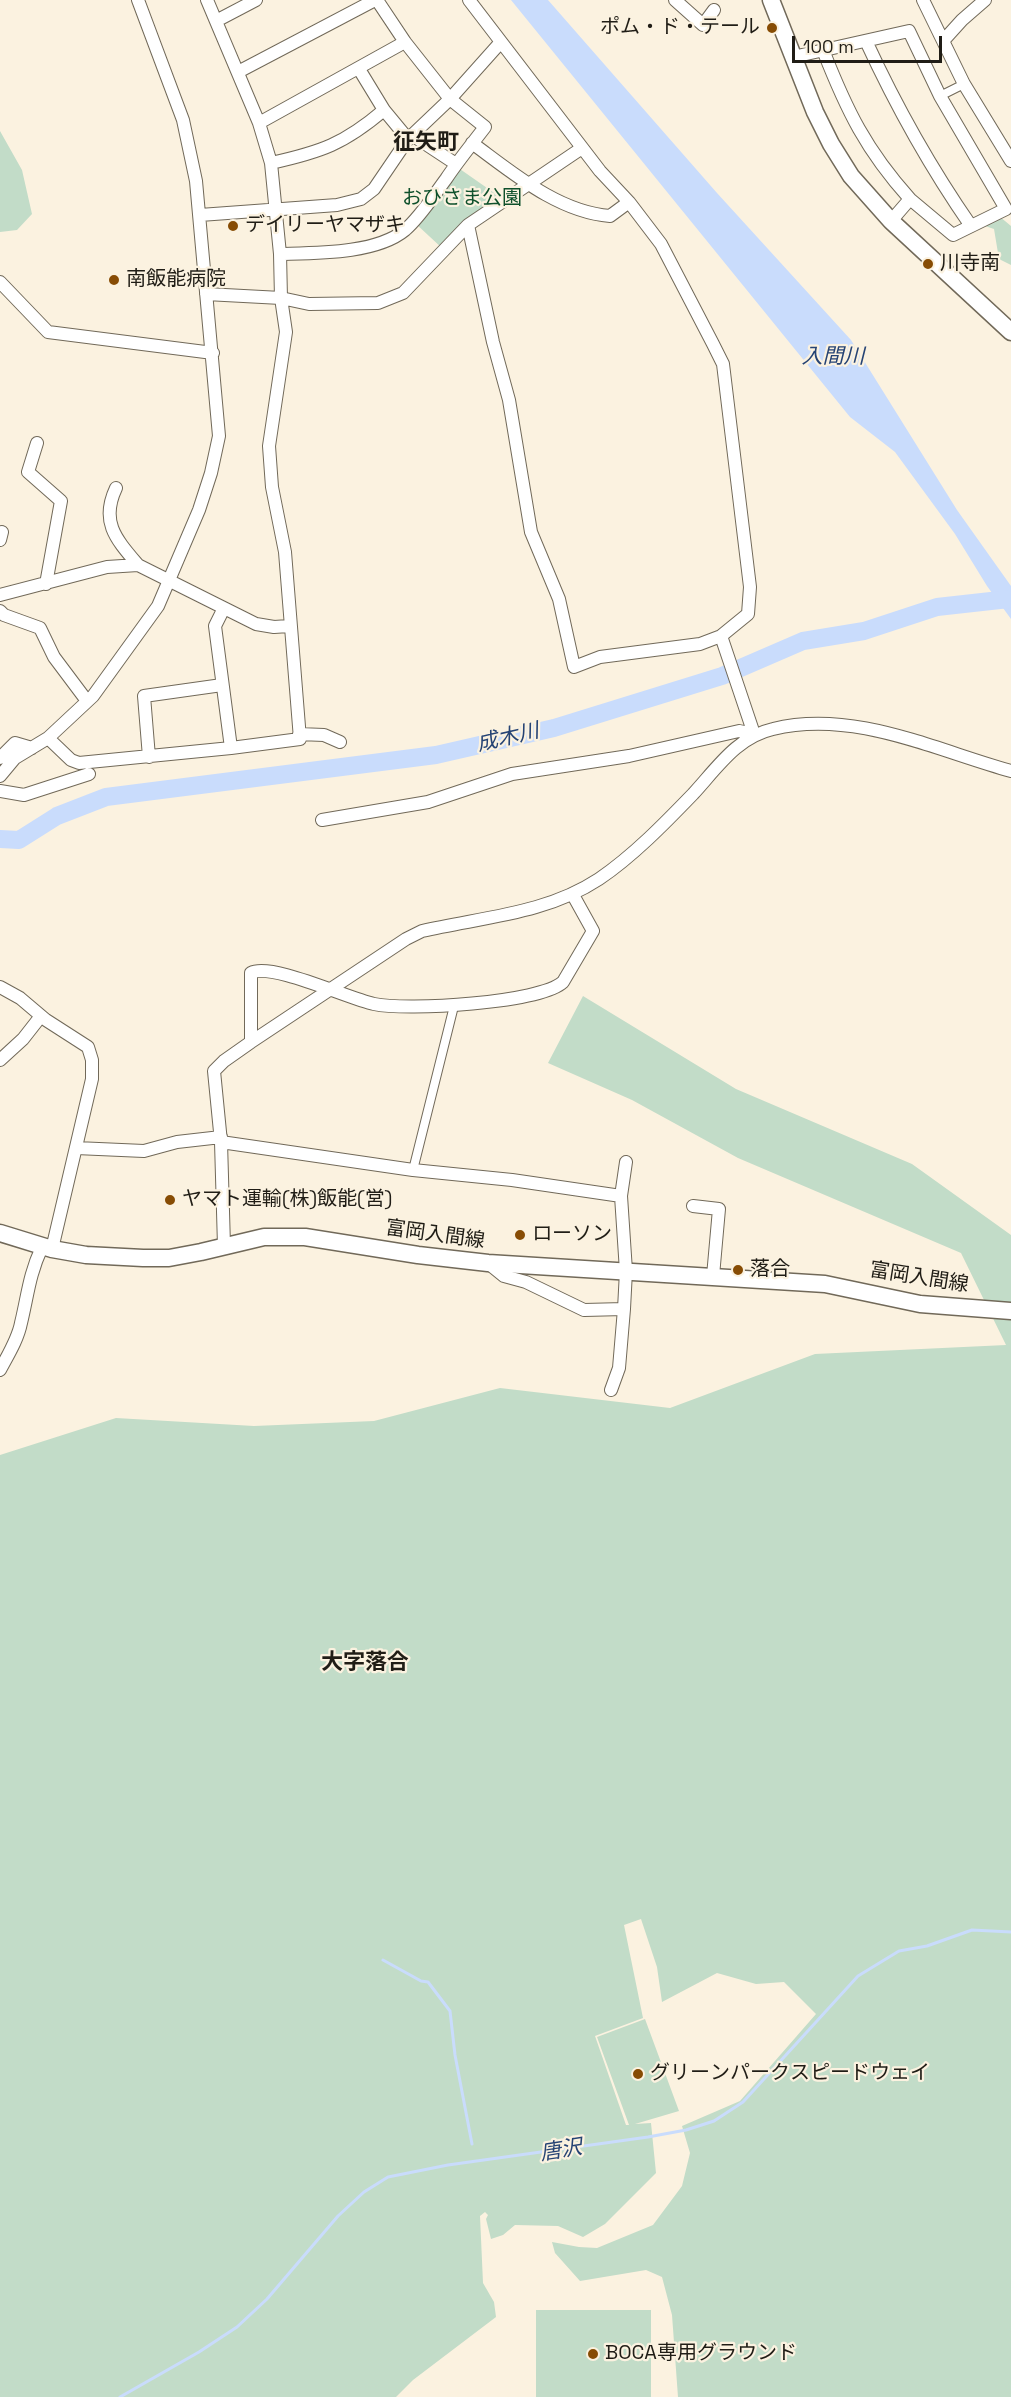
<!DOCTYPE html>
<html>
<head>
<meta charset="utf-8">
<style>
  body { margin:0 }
  #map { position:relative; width:1011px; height:2397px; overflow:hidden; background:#fbf2e0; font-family:"Space Grotesk",sans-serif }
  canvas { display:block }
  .scale { position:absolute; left:792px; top:36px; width:150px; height:27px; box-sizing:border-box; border:3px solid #201d16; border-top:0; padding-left:8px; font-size:18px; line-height:21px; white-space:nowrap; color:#201d16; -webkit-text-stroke:4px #fbf2e0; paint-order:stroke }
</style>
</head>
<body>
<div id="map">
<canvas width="1011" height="2397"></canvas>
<div class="scale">100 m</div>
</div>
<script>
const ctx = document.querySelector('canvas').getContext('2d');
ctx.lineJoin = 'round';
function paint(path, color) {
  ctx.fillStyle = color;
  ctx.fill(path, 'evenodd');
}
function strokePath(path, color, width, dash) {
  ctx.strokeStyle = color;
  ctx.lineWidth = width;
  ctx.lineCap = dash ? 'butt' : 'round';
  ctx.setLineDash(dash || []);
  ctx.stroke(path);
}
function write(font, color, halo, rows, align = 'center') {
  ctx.font = font + ' "Space Grotesk","Noto Sans JP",sans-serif';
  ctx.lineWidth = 4.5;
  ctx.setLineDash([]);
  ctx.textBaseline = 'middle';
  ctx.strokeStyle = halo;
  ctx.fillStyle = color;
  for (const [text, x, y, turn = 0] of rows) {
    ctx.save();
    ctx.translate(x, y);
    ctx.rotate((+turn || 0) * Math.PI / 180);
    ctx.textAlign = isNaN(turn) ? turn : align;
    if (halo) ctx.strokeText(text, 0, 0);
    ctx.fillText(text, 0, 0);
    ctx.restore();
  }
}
paint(new Path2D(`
  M0,131l22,39 10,44 -15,16 -17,2z
  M457,167l43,30 -57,52 -28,-26z
  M999,216l12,10v39l-12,-6 -5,-30 -12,-4z
  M583,996l153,93 176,75 99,71v1162h-333l-6,-82 -10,-38 -16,-7 -66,11 -25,-28 -3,-11 27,5 18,1 56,-23 29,-39 8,-33 -8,-27 58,-25 76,-87 -32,-32 -28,2 -39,-11 -55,29 -5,-35 -16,-48 -17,6 19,93 -48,18 31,89h3l-32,-88 48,-18 34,92 -44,13 16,-1 5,50 -51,51 -22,13 -25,-11 -43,-1 -12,10 -12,4 -5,-20 2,-4 -3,-3 -5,4 3,67 11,19 2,15 -83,63 -17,17h-396v-942l116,-37 138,8 120,-5 126,-33 170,20 145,-54 191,-9 -45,-92 -223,-95 -106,-58 -84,-37z
  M536,2310h115v87h-115z`), '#c2dcc8');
paint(new Path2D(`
  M511,0h37l169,193 134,147 106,170 54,76v33l-24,-33 -32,-52 -60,-82 -45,-35z`), '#c9dcfc');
strokePath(new Path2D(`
  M383,1960l38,21 7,1 22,29 5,44 17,89
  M120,2397l79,-45 38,-25 30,-28 71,-83 26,-24 24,-15 60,-12 200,-28 38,-7 28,-9 29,-19 115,-126 41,-25 28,-5 45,-16 39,2`), '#c9dcfc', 3);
strokePath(new Path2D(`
  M0,839l19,1 38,-24 49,-19 330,-42 118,-27 168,-52 81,-35 61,-10 73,-24 72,-8`), '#c9dcfc', 18);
const pedestrian = new Path2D(`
  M940,96l24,-12
  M413,1170l41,-164`);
const minor = new Path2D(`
  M469,0l131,171 29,31 32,42 52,100 10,20 27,223 -2,27 -27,22 33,98
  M675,0l28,25 11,-15
  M923,0l41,84 47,77
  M216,21l40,-21
  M866,41c30,65 64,126 105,185
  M943,41l19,-21 23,-20
  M823,50c24,61 43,100 87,149
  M793,57l116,-26 31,65 66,113 -53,26 -43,-36 -19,22
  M359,69l25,41 24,29
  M238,72l137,-72
  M259,123l146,-81
  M412,135l44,29
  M472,143c41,30 86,69 138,73l19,-14
  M271,163c50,-11 73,-19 113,-53
  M200,215l137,-10 24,-6 13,-10 34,-50 42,-40 50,-56
  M468,225l25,117 16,58 22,132 28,67 15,68 26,-10 100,-13 21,-8
  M280,254c36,-1 96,0 125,-24 16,-14 29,-35 41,-51 12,-18 26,-35 39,-52l-35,-28 -45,-57 -28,-42
  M0,282l48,50 165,21
  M206,294l75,4 28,6 69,-1 25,-10 65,-68 114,-77
  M37,443l-9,29 33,29 -15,83
  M116,488c-16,34 0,51 22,77
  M0,540l2,-8
  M0,595l107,-28 31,-2 118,59 18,3 15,-1
  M224,608l-9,18 16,122
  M0,611l4,4 36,13 14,29 33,44
  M299,734l25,1 16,7
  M48,738l23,22 8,3 152,-15 69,-9 -15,-187 -13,-65 -3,-41 17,-114 -5,-34 -1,-44 -9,-91 -12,-40 -52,-123
  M149,757l-5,-61 78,-11
  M0,758l15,-15 17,5
  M0,776l15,-18 33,-20 45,-42 65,-90 41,-96 12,-37 8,-37 -23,-255 -13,-61 -45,-120
  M0,791l24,4 65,-21
  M322,820l106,-18 84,-28 117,-18 110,-25 15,3
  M0,987l20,11 26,22 42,27 4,13v19l-40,170
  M251,1042v-69c20,-11 98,26 123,31 33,7 166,-1 189,-22l30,-51 -20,-36
  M0,1060l23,-21 18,-23
  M221,1142l192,28 99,10 109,16
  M76,1148l68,3 33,-9 44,-5
  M693,1206l26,3 -6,67
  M224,1246l-3,-104 -7,-71 10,-10 27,-19 155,-103 16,-8c61,-14 124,-17 177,-52 34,-23 66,-56 94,-85 24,-26 44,-57 80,-65 80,-20 162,21 238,42
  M488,1263l16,13 22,6 58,28 40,-1
  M0,1370c8,-15 18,-31 21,-47 7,-29 8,-48 21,-76
  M611,1390l8,-22 5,-59 2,-38 -5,-75 5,-34`);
const secondary = new Path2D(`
  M771,0l44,112 16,32 20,32 40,45 120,111
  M0,1233l52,16 34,6 57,3h26l32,-6 63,-15h41l113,18 70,8 337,21 95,20 91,7`);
strokePath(pedestrian, '#716959', 10);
strokePath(minor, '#716959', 14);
strokePath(secondary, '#716959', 19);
strokePath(pedestrian, '#fff', 8);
strokePath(minor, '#fff', 12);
strokePath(secondary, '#fff', 16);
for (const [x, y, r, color] of [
  [772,28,6,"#874c04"],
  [233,226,6,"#874c04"],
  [928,264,6,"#874c04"],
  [114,280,6,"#874c04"],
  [170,1200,6,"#874c04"],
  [520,1235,6,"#874c04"],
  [738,1270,6,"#874c04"],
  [638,2074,6,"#874c04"],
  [593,2354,6,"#874c04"]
]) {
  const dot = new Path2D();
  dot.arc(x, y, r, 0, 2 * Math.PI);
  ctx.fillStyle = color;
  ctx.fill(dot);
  strokePath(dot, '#fbf2e0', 2);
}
write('20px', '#201d16', '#fbf2e0', [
  ["ポム・ド・テール",760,28,"right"],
  ["デイリーヤマザキ",245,226],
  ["川寺南",940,264],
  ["南飯能病院",126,280],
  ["ヤマト運輸(株)飯能(営)",182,1200],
  ["ローソン",532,1235],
  ["落合",750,1270],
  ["グリーンパークスピードウェイ",650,2074],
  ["BOCA専用グラウンド",605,2354]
], 'left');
write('20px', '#0e502b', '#fbf2e0', [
  ["おひさま公園",462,199]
]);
write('20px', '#201d16', '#fbf2e0', [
  ["富岡入間線",435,1235,8],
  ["富岡入間線",919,1278,9]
]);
write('italic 21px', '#254374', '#fbf2e0', [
  ["入間川",833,357],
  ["成木川",508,738,-13],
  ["唐沢",561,2151,-9]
]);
write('bold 22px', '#201d16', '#fbf2e0', [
  ["征矢町",426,143],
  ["大字落合",365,1663]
]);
</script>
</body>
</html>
